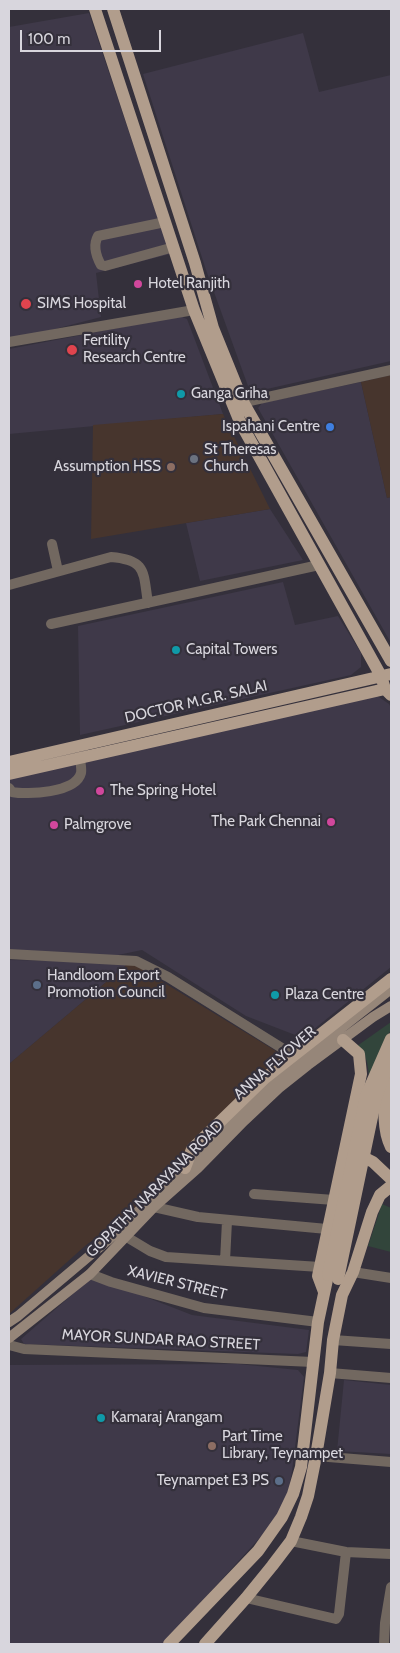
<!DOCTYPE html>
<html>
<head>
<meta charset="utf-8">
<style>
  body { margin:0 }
  #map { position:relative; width:400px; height:1653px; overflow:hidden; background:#34303b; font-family:Cabin,sans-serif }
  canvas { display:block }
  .frame { position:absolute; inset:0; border:10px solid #d8d6dd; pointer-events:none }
  .scale { position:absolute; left:20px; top:30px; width:141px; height:22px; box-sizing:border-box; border:2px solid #d8d6dd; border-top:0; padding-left:6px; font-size:15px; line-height:18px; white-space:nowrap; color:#d8d6dd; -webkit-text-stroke:4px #34303b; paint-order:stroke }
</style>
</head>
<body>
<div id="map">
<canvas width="400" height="1653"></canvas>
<div class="frame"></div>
<div class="scale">100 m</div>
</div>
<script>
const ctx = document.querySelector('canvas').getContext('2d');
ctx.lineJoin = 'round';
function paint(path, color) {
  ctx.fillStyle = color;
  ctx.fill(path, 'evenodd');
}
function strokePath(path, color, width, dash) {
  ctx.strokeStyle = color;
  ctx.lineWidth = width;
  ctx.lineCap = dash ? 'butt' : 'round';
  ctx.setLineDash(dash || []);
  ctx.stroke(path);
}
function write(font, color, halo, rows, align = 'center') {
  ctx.font = font + ' Cabin,sans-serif';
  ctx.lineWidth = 4.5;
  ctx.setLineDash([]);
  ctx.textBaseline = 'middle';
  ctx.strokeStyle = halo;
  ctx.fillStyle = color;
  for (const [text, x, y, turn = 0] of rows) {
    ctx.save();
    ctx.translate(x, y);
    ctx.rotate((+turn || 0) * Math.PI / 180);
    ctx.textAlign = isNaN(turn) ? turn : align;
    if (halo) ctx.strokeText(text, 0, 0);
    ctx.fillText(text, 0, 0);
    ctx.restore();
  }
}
paint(new Path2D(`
  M89,13l81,241 -74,19 5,44 -92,24v-314z
  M303,33l16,59 72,-17v286l-133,30 -10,-5 -42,-116 -63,-196z
  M180,316l7,3 36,95 -214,20v-85z
  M361,382l26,116 4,-1v146l-133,-235 4,-5z
  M270,509l33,51 -103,21 -14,-58z
  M283,582l12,43 43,-9 23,37v14l-10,8 -271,60 -2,-109z
  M376,695l13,9 2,4v259l-88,71 -57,-22 -104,-66 -29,6 -104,-3v-174z
  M9,960l121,2 -121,102z
  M97,1278l95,37 117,15 -3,22 -8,2 -274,-10 -3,-5 68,-59z
  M238,1364l60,6 6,7 -12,94 -7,39 -122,134h-154v-279z
  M344,1380l47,5v69l-54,-3z`), '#3f3949');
paint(new Path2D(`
  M391,375v122l-4,1 -26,-116z
  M223,414l47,95 -179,30 2,-114z
  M130,962l154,94 -138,145 -61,45 -76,68v-250z`), '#47352d');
paint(new Path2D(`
  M391,1022v7l-22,48c-1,-12 -2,-23 -12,-31z
  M382,1204l9,4v44l-23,-6z`), '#32453b');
strokePath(new Path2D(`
  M165,222l-67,14c-5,9 -2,20 3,29l4,1 69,-19
  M9,342l185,-32
  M236,404l155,-34
  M52,544l6,27
  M9,585l102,-28c36,3 32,15 37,46
  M51,624l268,-59
  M9,788l3,4c15,3 64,1 69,-19 1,-4 -1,-11 -1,-16
  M254,1194l80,6
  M154,1207l44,10 129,12
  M125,1236l25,15 16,6 154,10
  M225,1261l2,-40
  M353,1272l38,6
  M90,1274l21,8 93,26 114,14
  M333,1340l58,4
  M330,1373l61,5
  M316,1456l75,6
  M291,1541l55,11 45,2
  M246,1598l90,21 3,-5 7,-62
  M384,1644l1,-21 6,-36`), '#726860', 10);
strokePath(new Path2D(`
  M9,954l127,7 32,16 125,78
  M9,1345l15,4 289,13`), '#726860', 10);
strokePath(new Path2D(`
  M9,1322l9,-6 89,-75 119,-113 32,-32 27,-24 106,-83
  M9,1338l81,-64 64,-67 44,-39 46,-47 35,-33 29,-23 65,-48 18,-11`), '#968679', 10);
strokePath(new Path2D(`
  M95,9l99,301 46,112 141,254 4,13 6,6
  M113,9l82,254 18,65 30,74 148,259
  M9,762l382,-88
  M9,774l376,-85
  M387,1071c-1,24 -7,54 4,76
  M355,1153l18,9 18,17
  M185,1168l7,-19 73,-71 126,-99
  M324,1292l-6,-16 43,-202 -2,-20 -16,-14
  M169,1644l89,-93 24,-34 11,-23 8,-27 17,-145 10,-47
  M205,1644l41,-46 26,-32 19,-25 10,-24 7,-21 8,-40 14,-83 3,-33 9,-45 11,-23 19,-60 8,-17 11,-9`), '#b19d8c', 12);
strokePath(new Path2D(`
  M328,1275l38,-179 25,-57
  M338,1279l38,-181 13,-36`), '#b19d8c', 12);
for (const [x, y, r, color] of [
  [138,284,5,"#d1479c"],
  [26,304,6,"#e0444e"],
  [72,350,6,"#e0444e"],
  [181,394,5,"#0f9aa8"],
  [330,427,5,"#3f7fe0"],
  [194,459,5,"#6b7280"],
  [171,467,5,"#8d6e63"],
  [176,650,5,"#0f9aa8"],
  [100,791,5,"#d1479c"],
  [331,822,5,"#d1479c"],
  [54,825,5,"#d1479c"],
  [37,985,5,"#5c6f8a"],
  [275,995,5,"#0f9aa8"],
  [101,1418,5,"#0f9aa8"],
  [212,1446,5,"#8d6e63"],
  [279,1481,5,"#5c6f8a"]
]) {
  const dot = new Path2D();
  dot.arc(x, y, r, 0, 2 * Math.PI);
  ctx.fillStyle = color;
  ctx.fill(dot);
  strokePath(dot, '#34303b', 2);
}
write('15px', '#d8d6dd', '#34303b', [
  ["Hotel Ranjith",148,284],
  ["SIMS Hospital",37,304],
  ["Fertility",83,341],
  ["Research Centre",83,358],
  ["Ganga Griha",191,394],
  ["Ispahani Centre",320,427,"right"],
  ["St Theresas",204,450],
  ["Church",204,467],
  ["Assumption HSS",161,467,"right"],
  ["Capital Towers",186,650],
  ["The Spring Hotel",110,791],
  ["The Park Chennai",321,822,"right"],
  ["Palmgrove",64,825],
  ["Handloom Export",47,976],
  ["Promotion Council",47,993],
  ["Plaza Centre",285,995],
  ["Kamaraj Arangam",111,1418],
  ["Part Time",222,1437],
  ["Library, Teynampet",222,1454],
  ["Teynampet E3 PS",269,1481,"right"]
], 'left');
write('15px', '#d8d6dd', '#34303b', [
  ["DOCTOR M.G.R. SALAI",196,702,-13],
  ["ANNA FLYOVER",275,1063,-41],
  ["GOPATHY NARAYANA ROAD",155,1189,-45],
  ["XAVIER STREET",177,1283,14],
  ["MAYOR SUNDAR RAO STREET",161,1340,3]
]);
</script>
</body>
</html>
